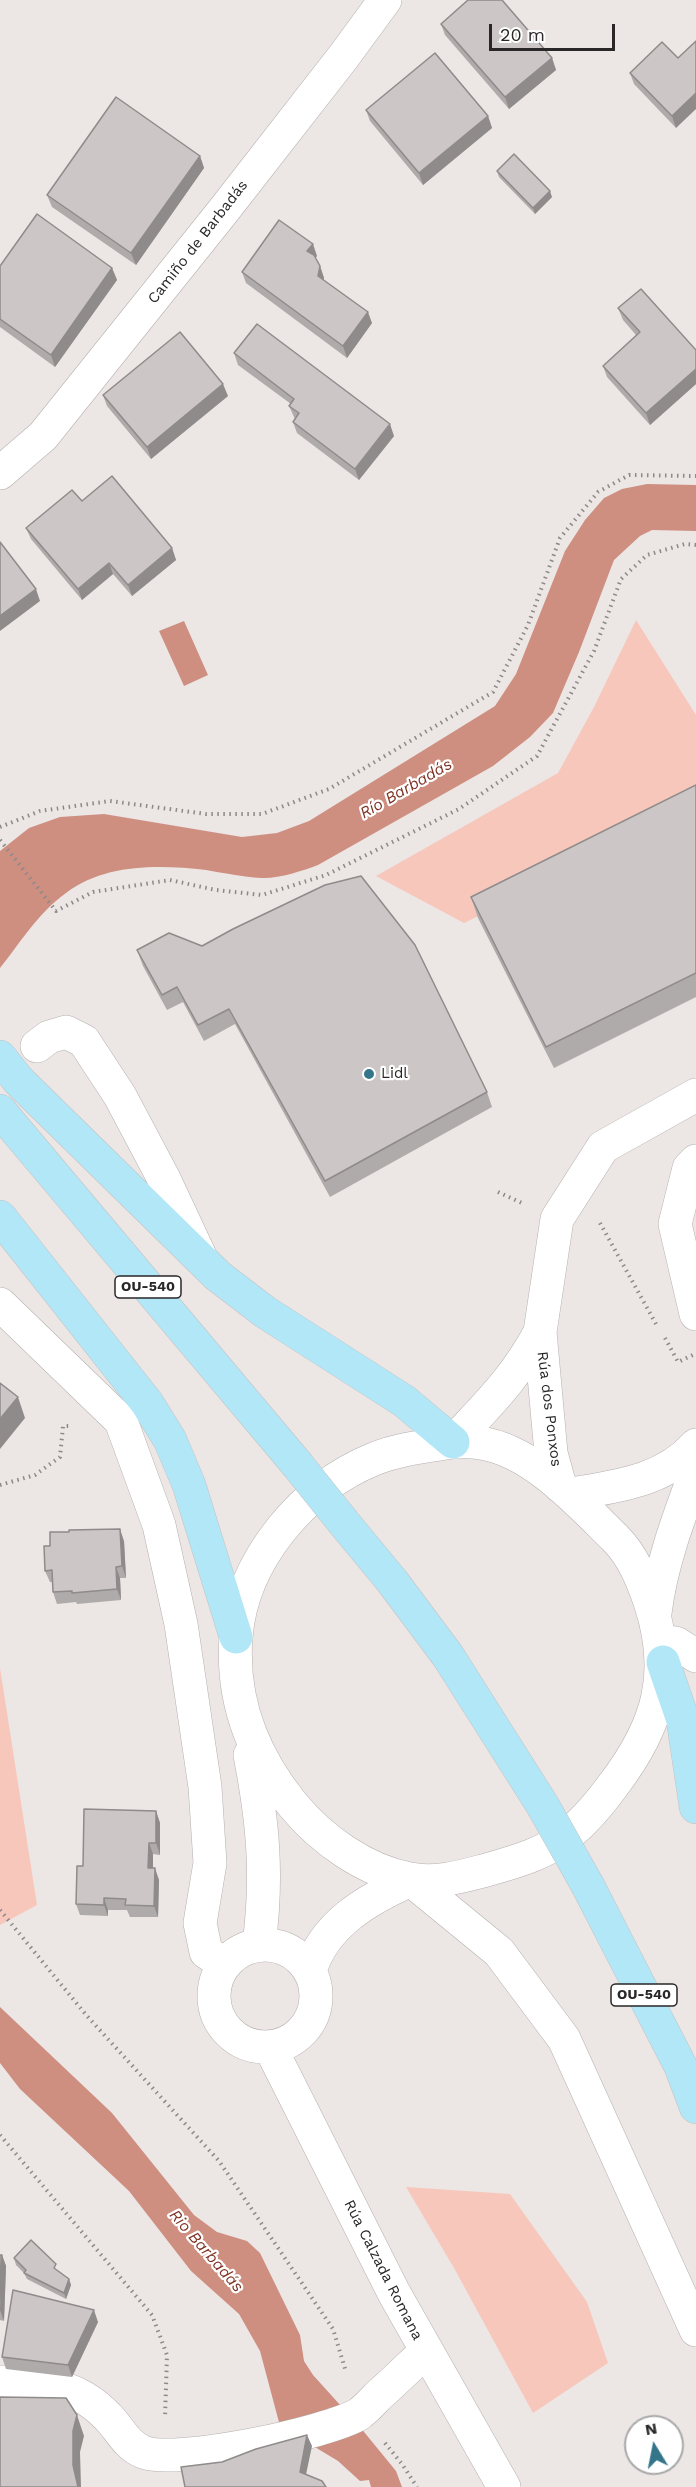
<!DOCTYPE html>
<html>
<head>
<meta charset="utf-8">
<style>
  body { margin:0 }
  #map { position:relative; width:696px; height:2487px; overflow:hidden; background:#ece6e5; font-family:"Work Sans",sans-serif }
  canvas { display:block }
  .north { position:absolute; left:624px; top:2415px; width:60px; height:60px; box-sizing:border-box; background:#fff; border:2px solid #a9a9a9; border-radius:50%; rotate:350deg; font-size:16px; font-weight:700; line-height:24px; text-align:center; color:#292727 }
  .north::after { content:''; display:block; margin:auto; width:21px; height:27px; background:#357589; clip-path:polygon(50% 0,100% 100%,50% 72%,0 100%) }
  .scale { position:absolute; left:489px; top:24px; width:126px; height:27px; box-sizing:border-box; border:3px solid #292727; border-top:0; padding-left:8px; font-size:18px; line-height:21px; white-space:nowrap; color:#292727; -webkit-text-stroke:4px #fff; paint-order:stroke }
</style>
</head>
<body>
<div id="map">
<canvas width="696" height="2487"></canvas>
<div class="north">N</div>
<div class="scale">20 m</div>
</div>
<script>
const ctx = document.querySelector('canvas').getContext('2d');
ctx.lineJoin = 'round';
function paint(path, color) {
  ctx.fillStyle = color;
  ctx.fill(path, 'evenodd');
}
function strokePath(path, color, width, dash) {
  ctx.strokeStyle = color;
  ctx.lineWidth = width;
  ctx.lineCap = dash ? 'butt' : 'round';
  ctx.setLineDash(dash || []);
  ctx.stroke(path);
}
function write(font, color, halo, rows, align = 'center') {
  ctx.font = font + ' "Work Sans",sans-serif';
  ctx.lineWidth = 4.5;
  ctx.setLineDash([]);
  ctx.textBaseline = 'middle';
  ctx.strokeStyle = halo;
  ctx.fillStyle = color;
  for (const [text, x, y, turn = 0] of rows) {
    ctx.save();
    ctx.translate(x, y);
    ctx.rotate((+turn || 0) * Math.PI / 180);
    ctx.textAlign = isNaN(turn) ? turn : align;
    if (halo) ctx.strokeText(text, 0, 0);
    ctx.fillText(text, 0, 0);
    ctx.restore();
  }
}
paint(new Path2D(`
  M636,620l60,95v95l-232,113 -88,-47 182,-103 36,-66z
  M0,1668l37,237 -37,20z
  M406,2187l104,7 77,108 21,61 -75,50 -79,-145z`), '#f7c7bc');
paint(new Path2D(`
  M647,484l49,1v46l-44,-1 -12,6 -26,24 -35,92 -26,61 -23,24 -37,29 -175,99c-16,6 -40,14 -57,13 -18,-1 -37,-5 -55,-8 -46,-5 -100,-7 -140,23 -27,19 -46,50 -66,75v-117l29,-23 31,-11 44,-3 138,23 35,-4 32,-12 186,-115 21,-32 49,-123 20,-31 19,-22 18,-9z
  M184,621l24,54 -24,11 -25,-55z
  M0,2007l112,106 82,102 23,17 30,9 13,12 40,82 4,26 9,14 47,52 36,44 6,16h-31l-2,-7 -9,1 -22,-20 -58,-35 -20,-75 -21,-37 -48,-43 -62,-80 -109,-102 -20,-26z`), '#ce8f81');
const minor = new Path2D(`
  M0,473l43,-37 181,-226 120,-154 41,-56
  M37,1046l12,-9 17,-5 18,9 36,55 44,83 36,77
  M696,1161l-7,7 -14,56 21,90
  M0,1304l121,117 38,104 22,99 24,163 5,76 -10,60 6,29 18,12
  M453,1442c8,0 18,-1 27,1 52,7 99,60 135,95 18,18 27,41 35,64 24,72 8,124 -36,182 -13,18 -28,36 -45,50 -23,20 -58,29 -86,37 -23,6 -49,13 -73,8 -45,-8 -89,-40 -117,-74 -40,-49 -62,-104 -57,-168 6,-77 67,-149 138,-178 24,-10 53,-13 79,-17z
  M453,1442c35,-38 62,-63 87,-110
  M560,1486l-9,-33 -11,-121 17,-113 46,-72 93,-52
  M572,1494c46,-8 92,-13 124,-49
  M655,1613c6,-49 24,-96 41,-142
  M661,1641l15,2 20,13
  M250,1755c13,67 18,121 9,190
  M214 1996a51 51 0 1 1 102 0a51 51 0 1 1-102 0Z
  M310,1971c14,-47 58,-72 101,-91l88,72 65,87 132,291
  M270,2047l124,246 110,194
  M0,2382c43,1 76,1 108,35 12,12 18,28 35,35 33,13 184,-19 216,-38 7,-5 14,-13 20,-19 16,-14 31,-29 46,-43`);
const major = new Path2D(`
  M0,1057l18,23 200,196 47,36 139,89 49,41
  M0,1111l296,352
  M0,1217l147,186 23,37 19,45 47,152
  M344,1523l48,58 56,75 95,150
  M663,1662l20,58 13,87
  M588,1886l93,181 15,40`);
strokePath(minor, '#b5b0af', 34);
strokePath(major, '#c3c3c3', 34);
strokePath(new Path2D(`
  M0,827l40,-16 70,-10 96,13h56l67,-25 164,-97 35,-67 32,-87 38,-46 31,-17 67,1
  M0,840l56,71 37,-19 77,-12 46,10 46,5 64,-20 133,-66 78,-53 57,-105 27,-72 26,-24 38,-11 11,1
  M498,1192l26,12
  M600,1223l56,101
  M665,1338l13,24 17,-8
  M0,1485l35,-10 25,-18 3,-31h6
  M0,1910l87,106 132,145 114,168 13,43
  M0,2135l152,180 15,40 -2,63
  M385,2443l17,21 15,23`), '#8d8989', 4, [1.5, 4.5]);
strokePath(minor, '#fff', 33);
strokePath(major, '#b2e7f8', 33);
const majorBridge = new Path2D(`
  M296,1463l48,60
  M543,1806l45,80`);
strokePath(majorBridge, '#c3c3c3', 34, []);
strokePath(majorBridge, '#b2e7f8', 33);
paint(new Path2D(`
  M441,24l111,34 4,12 -47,39 -64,-74z
  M678,58l-2,70 -42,-44 -4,-11z
  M366,110l122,6 4,12 -69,57 -53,-64z
  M200,156l4,12 -68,97 -84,-58 -5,-12z
  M497,171l55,26 -17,17 -36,-37z
  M317,256l-2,2 5,8 4,12v2l48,43 -25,35 -101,-75 -4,-11z
  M0,266l112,2 5,12 -62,87 -55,-40z
  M618,308l78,42v34l-46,41 -43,-48 -4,-11 33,-31 -13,-15z
  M234,353l160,83 -35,44 -62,-47 -4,-11 2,-3 -1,-2 -5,-11 2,-2 -53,-39z
  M103,395l125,1 -77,63 -44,-53z
  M82,501l90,47 4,12 -44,36 -19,-22 -31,26 -51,-61 -5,-11z
  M696,785v212l-142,71 -76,-150 -7,-21z
  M137,950l350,142 5,15 -162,90 -95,-173 -31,17 -21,-39 -16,8 -24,-44z
  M124,1541l2,37h-6l1,22 -44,4 -1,-2 -19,2 -4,-12 -1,-10h-2l-5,-11z
  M156,1811l4,12v32l-7,-1v14l6,12 -1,37h-28l-3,-7h-19v6l-28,-1 -4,-11 7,-38z
  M0,2255h2l4,11 -2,55 -4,-1z
  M14,2258l45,13 10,8 2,6 -5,14 -39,-20 -3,-6 -8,-8z
  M98,2322l-26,55 -66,-8 -4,-12z`), '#afabaa');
paint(new Path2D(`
  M552,58l4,12 -47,39 -4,-12z
  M696,93v16l-20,19 -4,-12z
  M488,116l4,12 -69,57 -4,-12z
  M200,156l4,12 -68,97 -5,-12z
  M550,191l2,6 -17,17 -2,-6z
  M313,244l4,12 -5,6 -5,-11z
  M320,266l4,12 -2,9 -4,-11z
  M112,268l5,12 -62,87 -4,-12z
  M368,312l4,11 -25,35 -4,-12z
  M696,369v15l-46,41 -4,-12z
  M223,384l5,12 -77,63 -4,-12z
  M390,424l4,12 -35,44 -4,-11z
  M172,548l4,12 -44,36 -4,-11z
  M109,563l4,11 -31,26 -4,-11z
  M36,589l4,12 -40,30v-15z
  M18,1397l7,21 -25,31v-30z
  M120,1529l4,12 2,37 -4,-12z
  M116,1567l4,11 1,22 -4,-11z
  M156,1811l4,12v32l-4,-12z
  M149,1843l4,11v25l-5,-11z
  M155,1868l4,12 -1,37 -4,-11z
  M104,1898l4,12v6l-4,-11z
  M2,2255l4,11 -2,55 -4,-11z
  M69,2279l2,6 -5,14 -2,-6z
  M94,2310l4,12 -26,55 -4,-12z
  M77,2415l7,21 -4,16 1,35h-3l-5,-22v-34z
  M307,2435l5,11 -8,38 -4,-12z`), '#8f8b8b');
const building = new Path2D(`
  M468,0h34l50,58 -47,39 -64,-73z
  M696,41v52l-24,23 -42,-43 32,-31 16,16z
  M435,53l53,63 -69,57 -53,-63z
  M116,97l84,59 -69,97 -84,-58z
  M514,154l36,37 -17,17 -36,-37z
  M37,214l75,54 -61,87 -51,-36v-53z
  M279,220l34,24 -6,7 7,4 6,11 -2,10 50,36 -25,34 -101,-74z
  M641,289l55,61v19l-50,44 -43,-47 37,-34 -22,-24z
  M257,324l133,100 -35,45 -62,-47 6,-9 -10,-7 5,-7 -60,-46z
  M180,332l43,52 -76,63 -44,-52z
  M112,476l60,72 -44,37 -19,-22 -31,26 -52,-61 46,-38 10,11z
  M0,542l36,47 -36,27z
  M696,785v188l-150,74 -75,-150z
  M361,876l54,69 72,147 -162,89 -96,-172 -31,16 -21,-38 -15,8 -25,-45 32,-17 33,13 31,-17 92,-44z
  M0,1383l18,14 -18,22z
  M120,1529l2,37 -6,1 1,22 -45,4v-2l-19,1 -1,-22 -7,1 -1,-25h6v-14h19v-2z
  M84,1809l72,2v32h-7l-1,25h7l-1,38 -29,-1 1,-6 -22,-1v7l-28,-1 1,-38h6z
  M31,2240l25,24 -2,4 15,11 -5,14 -40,-20 2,-3 -12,-12z
  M0,2255h2l-2,45z
  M13,2290l81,20 -26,55 -66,-8z
  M0,2397l66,1 11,17 -4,16v34l5,22h-78z
  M307,2435l-7,37 22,9 4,6h-141l-4,-20 41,-5 34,-13z`);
paint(building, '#ccc7c6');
strokePath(building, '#8f8b8b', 1.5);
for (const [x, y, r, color] of [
  [369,1074,6,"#357589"]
]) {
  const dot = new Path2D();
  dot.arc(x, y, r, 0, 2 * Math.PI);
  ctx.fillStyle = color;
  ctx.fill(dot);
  strokePath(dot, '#fff', 2);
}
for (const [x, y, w] of [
  [148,1287,66],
  [644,1995,66]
]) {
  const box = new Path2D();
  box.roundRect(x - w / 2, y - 11, w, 22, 4.5);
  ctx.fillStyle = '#fff';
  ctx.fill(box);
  strokePath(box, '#292727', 1.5);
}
write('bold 14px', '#292727', null, [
  ["OU-540",148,1287],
  ["OU-540",644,1995]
]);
write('15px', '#292727', '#fff', [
  ["Camiño de Barbadás",198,242,-52],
  ["Rúa dos Ponxos",549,1409,83],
  ["Rúa Calzada Romana",383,2270,63]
]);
write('15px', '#292727', '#fff', [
  ["Lidl",381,1074]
], 'left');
write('italic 16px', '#7f3223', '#fff', [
  ["Río Barbadás",406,789,-30],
  ["Rio Barbadás",206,2251,49]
]);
</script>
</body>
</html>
